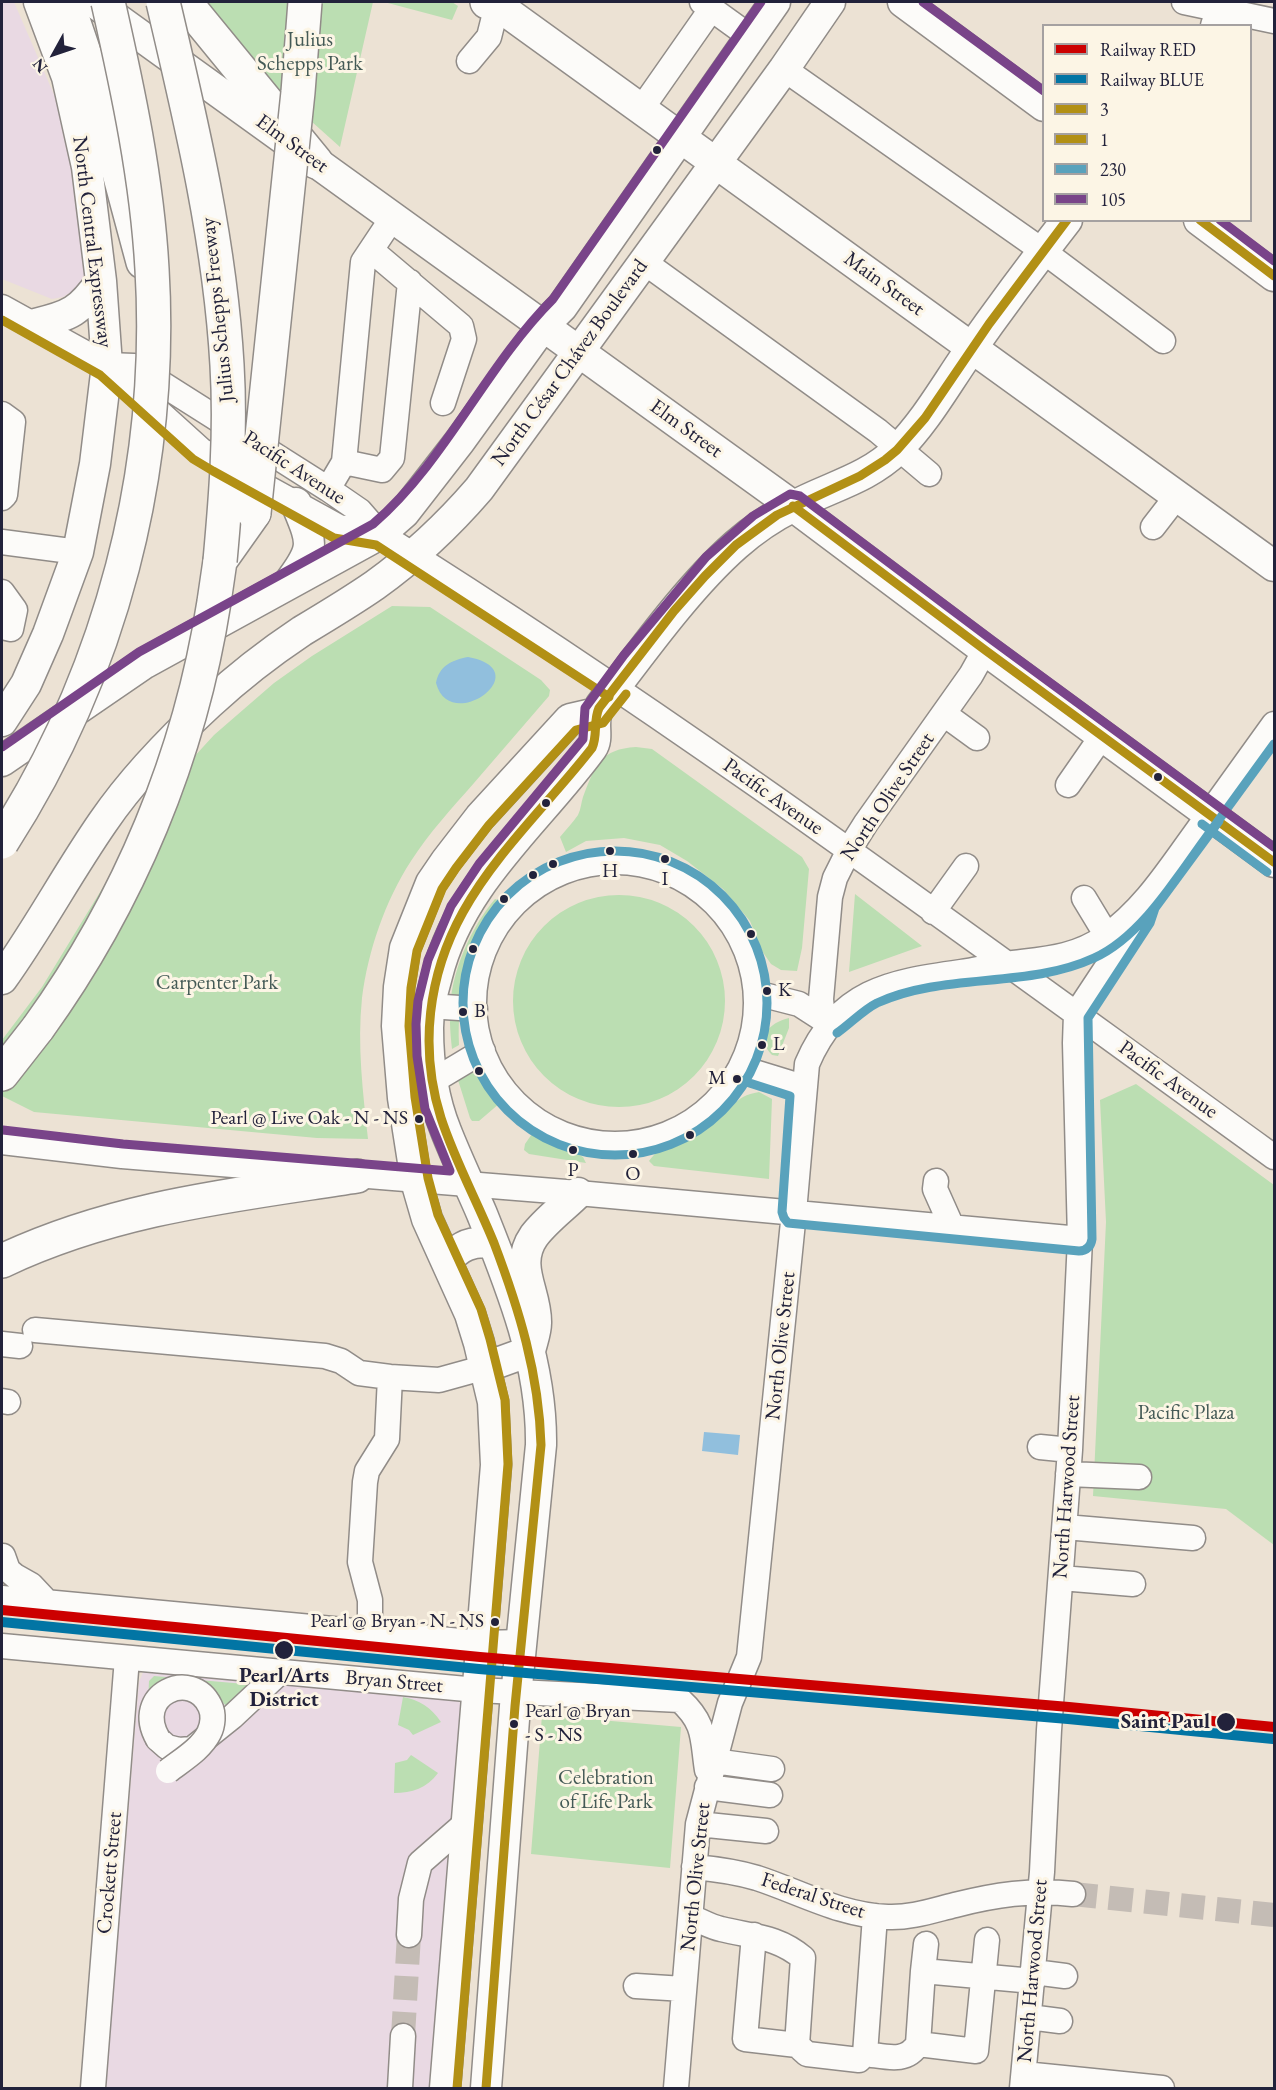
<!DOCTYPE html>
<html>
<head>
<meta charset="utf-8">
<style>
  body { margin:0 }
  #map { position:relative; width:1276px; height:2090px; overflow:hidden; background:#ece2d4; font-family:"EB Garamond",serif }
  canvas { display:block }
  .frame { position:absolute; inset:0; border:3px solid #22223b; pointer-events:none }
  .legend { position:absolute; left:1042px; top:24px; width:210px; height:198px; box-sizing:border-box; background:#fcf5e5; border:2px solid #a5a1a1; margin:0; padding:8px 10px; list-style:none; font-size:18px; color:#22223b }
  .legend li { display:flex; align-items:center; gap:12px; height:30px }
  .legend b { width:30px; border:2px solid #a5a1a1 }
  .north { position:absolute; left:24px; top:24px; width:60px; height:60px; -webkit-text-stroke:4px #fcf5e5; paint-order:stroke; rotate:230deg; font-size:16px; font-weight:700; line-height:24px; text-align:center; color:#22223b }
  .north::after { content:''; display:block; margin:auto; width:21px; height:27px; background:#22223b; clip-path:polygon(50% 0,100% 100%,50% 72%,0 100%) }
</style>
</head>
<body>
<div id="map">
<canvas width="1276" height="2090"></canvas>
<div class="frame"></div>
<ul class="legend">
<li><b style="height:8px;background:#c00"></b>Railway RED</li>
<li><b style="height:8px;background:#0275a4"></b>Railway BLUE</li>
<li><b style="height:8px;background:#b29015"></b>3</li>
<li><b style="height:8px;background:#b29015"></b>1</li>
<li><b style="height:8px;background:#59a2bc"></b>230</li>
<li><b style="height:8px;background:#794489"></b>105</li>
</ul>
<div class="north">N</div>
</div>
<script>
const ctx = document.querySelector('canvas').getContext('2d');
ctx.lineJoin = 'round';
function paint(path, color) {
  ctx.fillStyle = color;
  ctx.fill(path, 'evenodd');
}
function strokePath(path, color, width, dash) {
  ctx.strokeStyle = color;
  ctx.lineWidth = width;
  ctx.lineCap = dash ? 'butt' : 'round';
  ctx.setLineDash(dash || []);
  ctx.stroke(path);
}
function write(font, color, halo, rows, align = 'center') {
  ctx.font = font + ' "EB Garamond",serif';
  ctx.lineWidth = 6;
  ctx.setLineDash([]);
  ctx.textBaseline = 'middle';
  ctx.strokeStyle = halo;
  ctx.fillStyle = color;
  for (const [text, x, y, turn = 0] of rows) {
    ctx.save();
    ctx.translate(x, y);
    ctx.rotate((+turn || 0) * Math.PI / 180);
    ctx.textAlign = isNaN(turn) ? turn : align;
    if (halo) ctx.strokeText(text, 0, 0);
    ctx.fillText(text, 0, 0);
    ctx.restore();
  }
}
paint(new Path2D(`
  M2,2h12l41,95 22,94 8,82 -7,15 -15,9 -11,2 -50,-20z
  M144,1670l313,27 5,11 -30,380h-327l34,-406z`), '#e9d9e3');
paint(new Path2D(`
  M199,2h174l-33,145 -67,-60z
  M384,2h68l6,4 -6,14z
  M392,606l38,1 111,73 9,10 -1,6c-25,29 -50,58 -75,87 -22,25 -45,50 -63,78 -26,40 -43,90 -49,137 -5,47 1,95 6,141l-51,-1 -283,-26 -32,-16v-56l40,-53 118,-193 54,-59 60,-52 38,-27z
  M636,747l16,2 150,108 7,12 -7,79 -5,23 -16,-1 -10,-6 -9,-13 -12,-30 -27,-32 -36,-28 -27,-16 -36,-7 -38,3 -20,11 -6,-15c6,-7 13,-15 18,-22 3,-6 3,-12 5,-18 12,-32 18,-48 53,-50z
  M855,894l67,52 -73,26z
  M513 1001a106 106 0 1 1 212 0a106 106 0 1 1-212 0Z
  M495,899l9,3c-36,39 -47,91 -45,143l-7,4c-2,-18 -3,-35 -1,-52 5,-35 22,-72 44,-98z
  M789,1018v10l-11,28 -6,-1c-17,-18 -3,-32 17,-37z
  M472,1073c13,3 27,16 28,30l-21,18h-7l-2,-3 -12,-38 6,-5z
  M1136,1084l138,101v360l-48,-36 -133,-13 13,-274 -6,-122z
  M759,1092l13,7 -3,80 -115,-13 -5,-5c14,-20 44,-26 64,-38 19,-12 20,-27 46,-31z
  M534,1131l49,26 3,6 -57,-9 -5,-4 1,-6z
  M154,1676l102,9 -26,25 -20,-21 -62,14 1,-22z
  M403,1697c16,3 28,10 38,25l-28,13 -4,-5 -11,-5z
  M542,1715l139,12 -11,141 -139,-14z
  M411,1755l27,18c-11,15 -26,20 -44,20l1,-30 12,-3z`), '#bbdeb2');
paint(new Path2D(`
  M468,657c72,13 -18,79 -32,26 3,-17 16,-23 32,-26z
  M704,1432l36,3 -2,20 -36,-4z`), '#91bfdd');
strokePath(new Path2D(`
  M1073,1894l201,21
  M403,2036l6,-101`), '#c4bcb5', 24, [24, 12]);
const minor = new Path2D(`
  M702,2l47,34
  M1184,2l90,19
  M469,61l20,-24 8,-32
  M784,69l259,182 120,90
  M642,108l70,-100
  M371,250l90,76 3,13 -21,64
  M644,262l234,169 51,43
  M2,307l105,58 94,85 18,11 120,66 41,7
  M107,365l27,1 194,123 32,22 20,23c308,193 600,411 894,623
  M2,414l11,8 -8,73 -3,3
  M344,462l38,8 10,-12 18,-176
  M328,489l16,-27 19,-200 30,-45
  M1153,527l24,-31
  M2,542l76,10
  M2,592l13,18 -4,19 -9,-2
  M944,714l33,24
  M1068,785l34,-49
  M474 1003a141 141 0 1 1 282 0a141 141 0 1 1-282 0Z
  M1084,898l23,38
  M933,912l33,-46
  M756,993l43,11 31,20
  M430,1003l14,4 31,2
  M830,1024l-8,-14 -1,-11 9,-102 5,-19 14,-28 17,-27 105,-148 14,-25
  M741,1068l62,19
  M433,1081l50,-30
  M2,1142l120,14 456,37 502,46
  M936,1181l-1,8 17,38
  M35,1330l290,26 16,5 18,12 31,4 49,3 47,-13
  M2,1344l18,2
  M2,1401l6,1
  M1040,1447l30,3
  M1068,1474l71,3
  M1065,1527l128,11
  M3,1556l5,14 7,6 16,9 16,17
  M1061,1578l72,6
  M2,1598l480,45 40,-1
  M370,1632v-32l-10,-38 5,-80 2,-11 20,-32 3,-62
  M2,1646l475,44 203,10c26,24 22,38 27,70
  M158,1739l9,8 12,3 13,-1 40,-32 48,-45
  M714,1761l58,8
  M707,1787l63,8
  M698,1824l68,7
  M694,1867c22,2 43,5 63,11 43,14 85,38 131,39 23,1 46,-7 67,-12 39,-10 77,-16 118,-11
  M875,1916l-10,138c20,2 41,10 53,-10
  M691,1917c10,4 20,10 30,12 32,8 56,7 82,29l-6,87 -52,-6 9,-104
  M409,1935l2,-36 9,-36 47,-41
  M987,1940l-11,111 -58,-7 5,-73 110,10
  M923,1971l3,-27
  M1034,1972l31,4
  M636,1986l48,3
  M1029,2017l31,4
  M797,2045l10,9 52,6 6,-6
  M1024,2074l138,14
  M93,2088l34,-430
  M400,2088l3,-52
  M676,2088l22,-264 32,-121 19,-46 45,-445 13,-148c31,-73 82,-82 154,-92 15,-2 30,-6 45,-8 36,-5 67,-5 99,-27 37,-26 61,-63 87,-99 27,-38 55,-76 82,-114
  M1022,2088l20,-216 7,-142 21,-280 10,-211 -5,-196 1,-29 62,-94`);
const major = new Path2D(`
  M493,2l781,564
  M903,2l141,104
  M98,5l695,501 192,144 289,212
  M1216,26l8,-24
  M1199,220l75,56
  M35,324c35,-8 45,-13 66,-43
  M288,584c28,-37 25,-40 8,-81
  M2,721l24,-37 22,-50 30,-82 17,-88 12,-99 -6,-84 -14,-114 -20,-90 -28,-75
  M2,761l143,-98 235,-129 24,-21 56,-72 83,-115 19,-19 213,-305
  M2,979c36,-50 65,-105 101,-157 30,-44 67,-82 106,-118 29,-27 60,-51 93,-73 25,-15 50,-30 73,-46 39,-28 73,-60 104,-96l305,-420 46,-67
  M447,1262c11,-16 26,-22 46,-19
  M486,1367l44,-16c2,-9 6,-19 6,-28 1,-31 -23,-57 -2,-87 12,-16 30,-29 44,-43
  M445,2088l51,-623 -3,-63 -14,-59 -9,-29 -43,-95 -11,-38 -13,-83 -6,-72 2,-39 6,-39 26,-65 15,-22 34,-44 90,-98 26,-6
  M486,2088l29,-382 26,-261c1,-82 -29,-156 -59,-231 -12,-28 -25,-55 -36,-83 -13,-32 -18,-69 -18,-103 0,-18 4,-35 9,-52 23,-93 100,-153 155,-228 7,-10 0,-24 5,-36 4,-10 16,-20 22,-30 34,-45 75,-100 117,-137 17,-15 36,-28 56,-38 36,-20 74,-27 105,-57 27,-27 46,-60 67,-91 33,-47 67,-93 103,-139`);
const highway = new Path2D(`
  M67,2l30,89 46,171
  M185,2l131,160
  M487,2l10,3
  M214,602l6,-41 34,-48
  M2,1074l36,-46
  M2,1261c114,-54 232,-66 355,-85`);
strokePath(minor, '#918c88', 27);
strokePath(major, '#918c88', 33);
strokePath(highway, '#918c88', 36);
strokePath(minor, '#fcfbf9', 24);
strokePath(major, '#fcfbf9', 30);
strokePath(highway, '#fcfbf9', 33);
const minorBridge = new Path2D(`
  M158,1739c-26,-45 34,-71 52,-33 4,8 3,19 -1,27 -8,16 -27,27 -41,38`);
const highwayBridge = new Path2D(`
  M163,2c28,119 57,240 64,363 4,66 -1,131 -7,196
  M254,513l44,-421 7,-90
  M2,842c109,-169 162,-372 150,-573 -5,-90 -24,-179 -44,-267
  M38,1028c91,-126 152,-272 176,-426`);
strokePath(minorBridge, '#918c88', 27, []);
strokePath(highwayBridge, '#918c88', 36, []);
strokePath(minorBridge, '#fcfbf9', 24);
strokePath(highwayBridge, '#fcfbf9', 33);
strokePath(new Path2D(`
  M1200,220l74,56
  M793,506l192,144 289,212
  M486,2088l29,-382 26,-261c-2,-71 -22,-136 -47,-202 -17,-42 -39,-82 -53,-125 -22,-70 -13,-143 22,-206 34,-61 87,-110 129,-164 6,-13 1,-27 7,-40l75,-97 31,-35 31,-31 41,-30 83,-39 25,-16 12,-10 28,-32 64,-94 78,-104`), '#b29015', 9);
strokePath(new Path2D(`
  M2,320l98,55 93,84 20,12 121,67 42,7 233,152
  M457,2088l51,-624 -3,-64 -15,-61 -9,-30 -43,-94 -10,-37 -13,-81 -6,-71 2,-38 6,-37 25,-62 14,-21 33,-43 87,-95 27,-7 23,-29`), '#b29015', 9);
strokePath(new Path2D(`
  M1202,824l65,48
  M463 1003a152 152 0 1 1 304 0a152 152 0 1 1-304 0Z
  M837,1033c13,-9 26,-23 40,-30 68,-31 150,-14 217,-45 45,-20 80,-76 108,-115 24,-33 48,-66 72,-99
  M737,1079l53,17 -8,116 2,6 4,5 291,28c8,0 12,-5 13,-12l-4,-221 62,-95 5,-15 64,-87`), '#59a2bc', 9);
strokePath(new Path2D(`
  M923,2l121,89
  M1220,220l54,41
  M2,747l137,-95 234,-128c73,-63 112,-157 180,-225l208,-297
  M3,1130l120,14 327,27 -25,-62 -8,-53 -1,-32 2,-23 10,-41 23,-54 28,-42 104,-125 2,-31 39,-53 82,-98 47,-41 37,-22 10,2 192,144 282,207`), '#794489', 9);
strokePath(new Path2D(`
  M2,1610l478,47 589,50 205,20`), '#c00', 10);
strokePath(new Path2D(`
  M2,1622l477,47 589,50 205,20`), '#0275a4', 10);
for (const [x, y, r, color] of [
  [657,150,5,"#22223b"],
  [1158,777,5,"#22223b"],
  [546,803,5,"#22223b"],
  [610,851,5,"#22223b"],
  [665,859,5,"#22223b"],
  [553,864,5,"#22223b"],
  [533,875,5,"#22223b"],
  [504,899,5,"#22223b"],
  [751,934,5,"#22223b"],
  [473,949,5,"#22223b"],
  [767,991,5,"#22223b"],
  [463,1012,5,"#22223b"],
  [762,1045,5,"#22223b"],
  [479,1071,5,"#22223b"],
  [737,1079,5,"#22223b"],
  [419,1119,5,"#22223b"],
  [690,1135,5,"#22223b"],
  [573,1150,5,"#22223b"],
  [633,1154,5,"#22223b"],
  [495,1622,5,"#22223b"],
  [284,1650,10,"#22223b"],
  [1226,1722,10,"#22223b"],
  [514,1724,5,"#22223b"]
]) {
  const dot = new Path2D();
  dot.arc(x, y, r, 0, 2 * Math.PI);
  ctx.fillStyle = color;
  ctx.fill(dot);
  strokePath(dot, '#fcf5e5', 2);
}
write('20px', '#22223b', '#fcf5e5', [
  ["H",610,872],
  ["I",665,880],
  ["K",778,991,"left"],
  ["B",474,1012,"left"],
  ["L",773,1045,"left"],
  ["M",726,1079,"right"],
  ["Pearl @ Live Oak - N - NS",408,1119,"right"],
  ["P",573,1171],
  ["O",633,1175],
  ["Pearl @ Bryan - N - NS",484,1622,"right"],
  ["Pearl @ Bryan",525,1712,"left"],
  ["- S - NS",525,1736,"left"]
]);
write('21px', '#445a56', '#fcf5e5', [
  ["Julius",310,40],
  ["Schepps Park",310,64],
  ["Carpenter Park",217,983],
  ["Pacific Plaza",1186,1413],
  ["Celebration",606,1778],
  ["of Life Park",606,1802]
]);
write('21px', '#22223b', '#fcf5e5', [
  ["Elm Street",292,144,36],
  ["North Central Expressway",92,242,83],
  ["Main Street",884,284,36],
  ["Julius Schepps Freeway",218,310,-96],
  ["North César Chávez Boulevard",570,363,-54],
  ["Elm Street",686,429,36],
  ["Pacific Avenue",294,468,33],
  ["Pacific Avenue",773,797,35],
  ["North Olive Street",888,797,-56],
  ["Pacific Avenue",1168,1080,36],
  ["North Olive Street",781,1346,-84],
  ["North Harwood Street",1067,1487,-86],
  ["Bryan Street",394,1682,5],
  ["Crockett Street",110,1873,-85],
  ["North Olive Street",696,1877,-84],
  ["Federal Street",813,1896,18],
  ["North Harwood Street",1033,1971,-85]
]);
write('bold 21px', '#22223b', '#fcf5e5', [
  ["Pearl/Arts",284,1676],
  ["District",284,1700],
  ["Saint Paul",1210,1722,"right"]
]);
</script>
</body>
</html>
